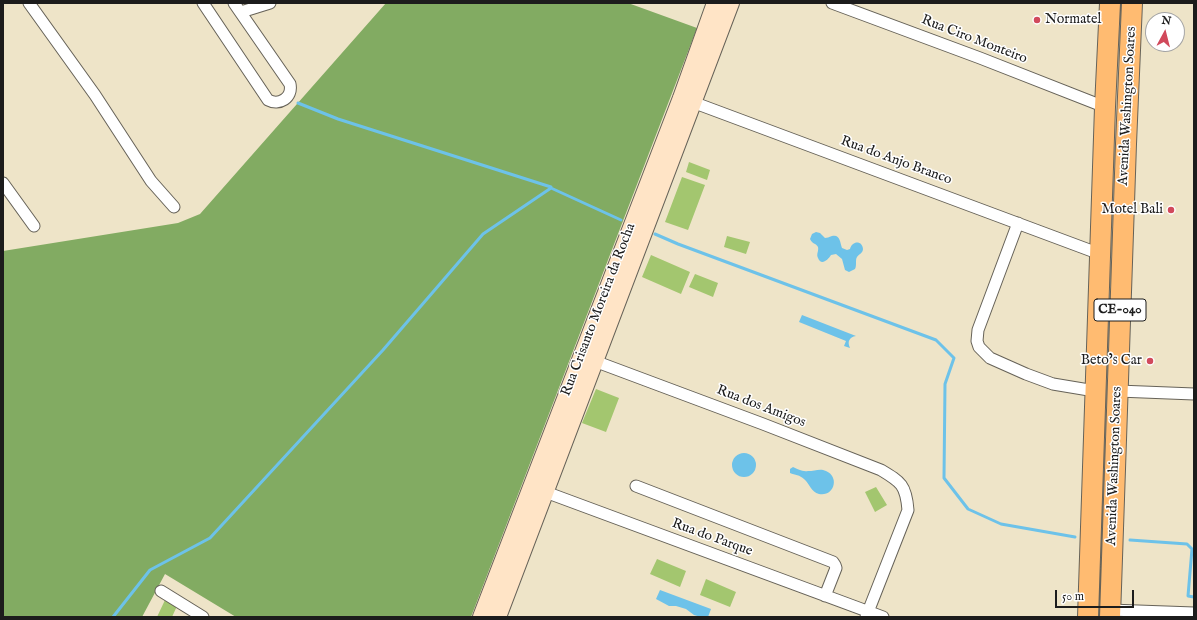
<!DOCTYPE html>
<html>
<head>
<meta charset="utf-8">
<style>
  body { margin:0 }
  #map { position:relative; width:1197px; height:620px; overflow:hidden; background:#eee4c8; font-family:"IM FELL English",serif }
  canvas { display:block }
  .frame { position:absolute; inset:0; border:4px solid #1c1c1c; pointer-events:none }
  .north { position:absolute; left:1145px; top:12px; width:40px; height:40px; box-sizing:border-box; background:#fff; border:1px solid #a4a4a4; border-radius:50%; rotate:7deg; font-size:11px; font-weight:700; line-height:16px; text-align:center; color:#1c1c1c }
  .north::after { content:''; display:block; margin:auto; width:14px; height:18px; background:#d1495b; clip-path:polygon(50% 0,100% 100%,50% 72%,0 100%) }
  .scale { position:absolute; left:1055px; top:590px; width:79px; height:18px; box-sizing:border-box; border:2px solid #1c1c1c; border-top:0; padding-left:5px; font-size:12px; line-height:14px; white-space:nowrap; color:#1c1c1c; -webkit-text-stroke:3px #fff; paint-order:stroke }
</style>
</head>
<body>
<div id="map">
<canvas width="1197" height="620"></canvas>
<div class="frame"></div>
<div class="north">N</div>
<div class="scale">50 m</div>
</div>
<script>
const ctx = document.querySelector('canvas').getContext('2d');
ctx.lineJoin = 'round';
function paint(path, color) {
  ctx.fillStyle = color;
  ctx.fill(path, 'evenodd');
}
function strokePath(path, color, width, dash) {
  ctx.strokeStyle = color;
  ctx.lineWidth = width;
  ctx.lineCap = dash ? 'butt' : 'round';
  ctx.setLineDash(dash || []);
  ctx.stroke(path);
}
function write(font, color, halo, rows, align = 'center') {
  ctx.font = font + ' "IM FELL English",serif';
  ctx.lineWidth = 3;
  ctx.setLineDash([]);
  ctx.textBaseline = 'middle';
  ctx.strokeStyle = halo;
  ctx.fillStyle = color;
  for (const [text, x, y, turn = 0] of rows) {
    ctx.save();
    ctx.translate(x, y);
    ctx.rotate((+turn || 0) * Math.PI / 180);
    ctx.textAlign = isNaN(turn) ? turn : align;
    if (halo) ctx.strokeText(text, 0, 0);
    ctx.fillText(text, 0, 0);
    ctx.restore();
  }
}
paint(new Path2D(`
  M689,162l21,8 -3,10 -21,-8z
  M682,177l23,8 -17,45 -23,-8z
  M727,236l23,6 -4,12 -22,-7z
  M651,255l39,17 -9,22 -39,-17z
  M695,274l23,9 -5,14 -24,-10z
  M596,389l23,9 -13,34 -24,-9z
  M876,487l11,18 -12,7 -10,-20z
  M657,559l29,12 -6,16 -30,-13z
  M706,579l30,13 -6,15 -30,-12z
  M165,600l12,6 -5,11h-15z`), '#a3c66f');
paint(new Path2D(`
  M386,3h242l69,25 -226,589h-235l-71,-43 -23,43h-139v-366l175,-28 22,-9z`), '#82ab62');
paint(new Path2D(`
  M816,232l4,1 5,5c2,0 4,-1 7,-2 8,-2 8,6 10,12l5,2 3,-1c2,-8 12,-9 13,0 0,4 -4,5 -6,8 -2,3 0,8 -2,12l-6,3 -4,-2 -3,-11 -6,-5 -5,1c-3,5 -10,11 -13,3 -2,-4 1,-7 0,-11 -2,-4 -6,-3 -8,-8l2,-5z
  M802,315l54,21c-7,1 -9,6 -6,12l-6,-2 2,-5 -47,-19z
  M732 465a12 12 0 1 1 24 0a12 12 0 1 1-24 0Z
  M793,467c5,2 9,5 15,4 7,0 12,-3 18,0 14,6 8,26 -7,23 -8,-2 -9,-10 -15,-15 -4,-4 -9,-4 -14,-6v-4z
  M660,590l51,19 -3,8h-7l-7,-2 -8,-6 -10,-3h-7l-13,-7z`), '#6dc2e9');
strokePath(new Path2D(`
  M298,103l40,16 213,68
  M655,234l23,10 258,96 18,18 -9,26 -1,94 24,31 33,15 74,13
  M1130,540l57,4 5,5 -4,47 6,1
  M113,617l37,-47 60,-32 173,-188 100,-116 68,-46 70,32`), '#6dc2e9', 3);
const street = new Path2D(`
  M29,3l66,92 56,86 23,26
  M203,3l65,97c11,6 25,-2 22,-16l-56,-81
  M832,3l148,55 125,49
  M241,12l29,-9
  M687,100l413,154
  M3,183l31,43
  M1018,223l-40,107 -1,11 2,6 11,11 36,16 27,10 42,7
  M589,359l174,65 118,46c20,12 25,15 27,40l-42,107
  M1118,391l76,3
  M636,486l197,76 2,3 1,3 -11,28
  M540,490l343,127
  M161,591l42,26
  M1110,610l84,3`);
const secondary = new Path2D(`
  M481,617l200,-519 34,-95
  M498,617l233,-614`);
const highway = new Path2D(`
  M1088,617l17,-510 5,-104
  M1110,617l16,-473 6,-141`);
strokePath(street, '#666258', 13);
strokePath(secondary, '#666258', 18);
strokePath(highway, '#666258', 22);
strokePath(street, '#fff', 11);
strokePath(secondary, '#ffe4c6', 16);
strokePath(highway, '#ffbb71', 20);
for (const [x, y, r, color] of [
  [1037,20,4,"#d1495b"],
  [1171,210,4,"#d1495b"],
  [1150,361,4,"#d1495b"]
]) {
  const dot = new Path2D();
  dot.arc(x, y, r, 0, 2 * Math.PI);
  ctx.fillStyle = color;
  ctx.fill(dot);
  strokePath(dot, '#fff', 1.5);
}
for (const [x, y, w] of [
  [1120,310,52]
]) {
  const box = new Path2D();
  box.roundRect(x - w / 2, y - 11, w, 22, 3);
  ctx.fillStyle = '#fff';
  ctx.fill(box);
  strokePath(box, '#1c1c1c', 1);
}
write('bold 13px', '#1c1c1c', null, [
  ["CE-040",1120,310]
]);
write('14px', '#1c1c1c', '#fff', [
  ["Normatel",1045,20,"left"],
  ["Motel Bali",1163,210],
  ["Beto’s Car",1142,361]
], 'right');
write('14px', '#1c1c1c', '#fff', [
  ["Rua Ciro Monteiro",974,40,21],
  ["Avenida Washington Soares",1128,106,-87],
  ["Rua do Anjo Branco",896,161,20],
  ["Rua Crisanto Moreira da Rocha",599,310,-69],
  ["Rua dos Amigos",761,407,21],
  ["Avenida Washington Soares",1115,466,-88],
  ["Rua do Parque",712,538,20]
]);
</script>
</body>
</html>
